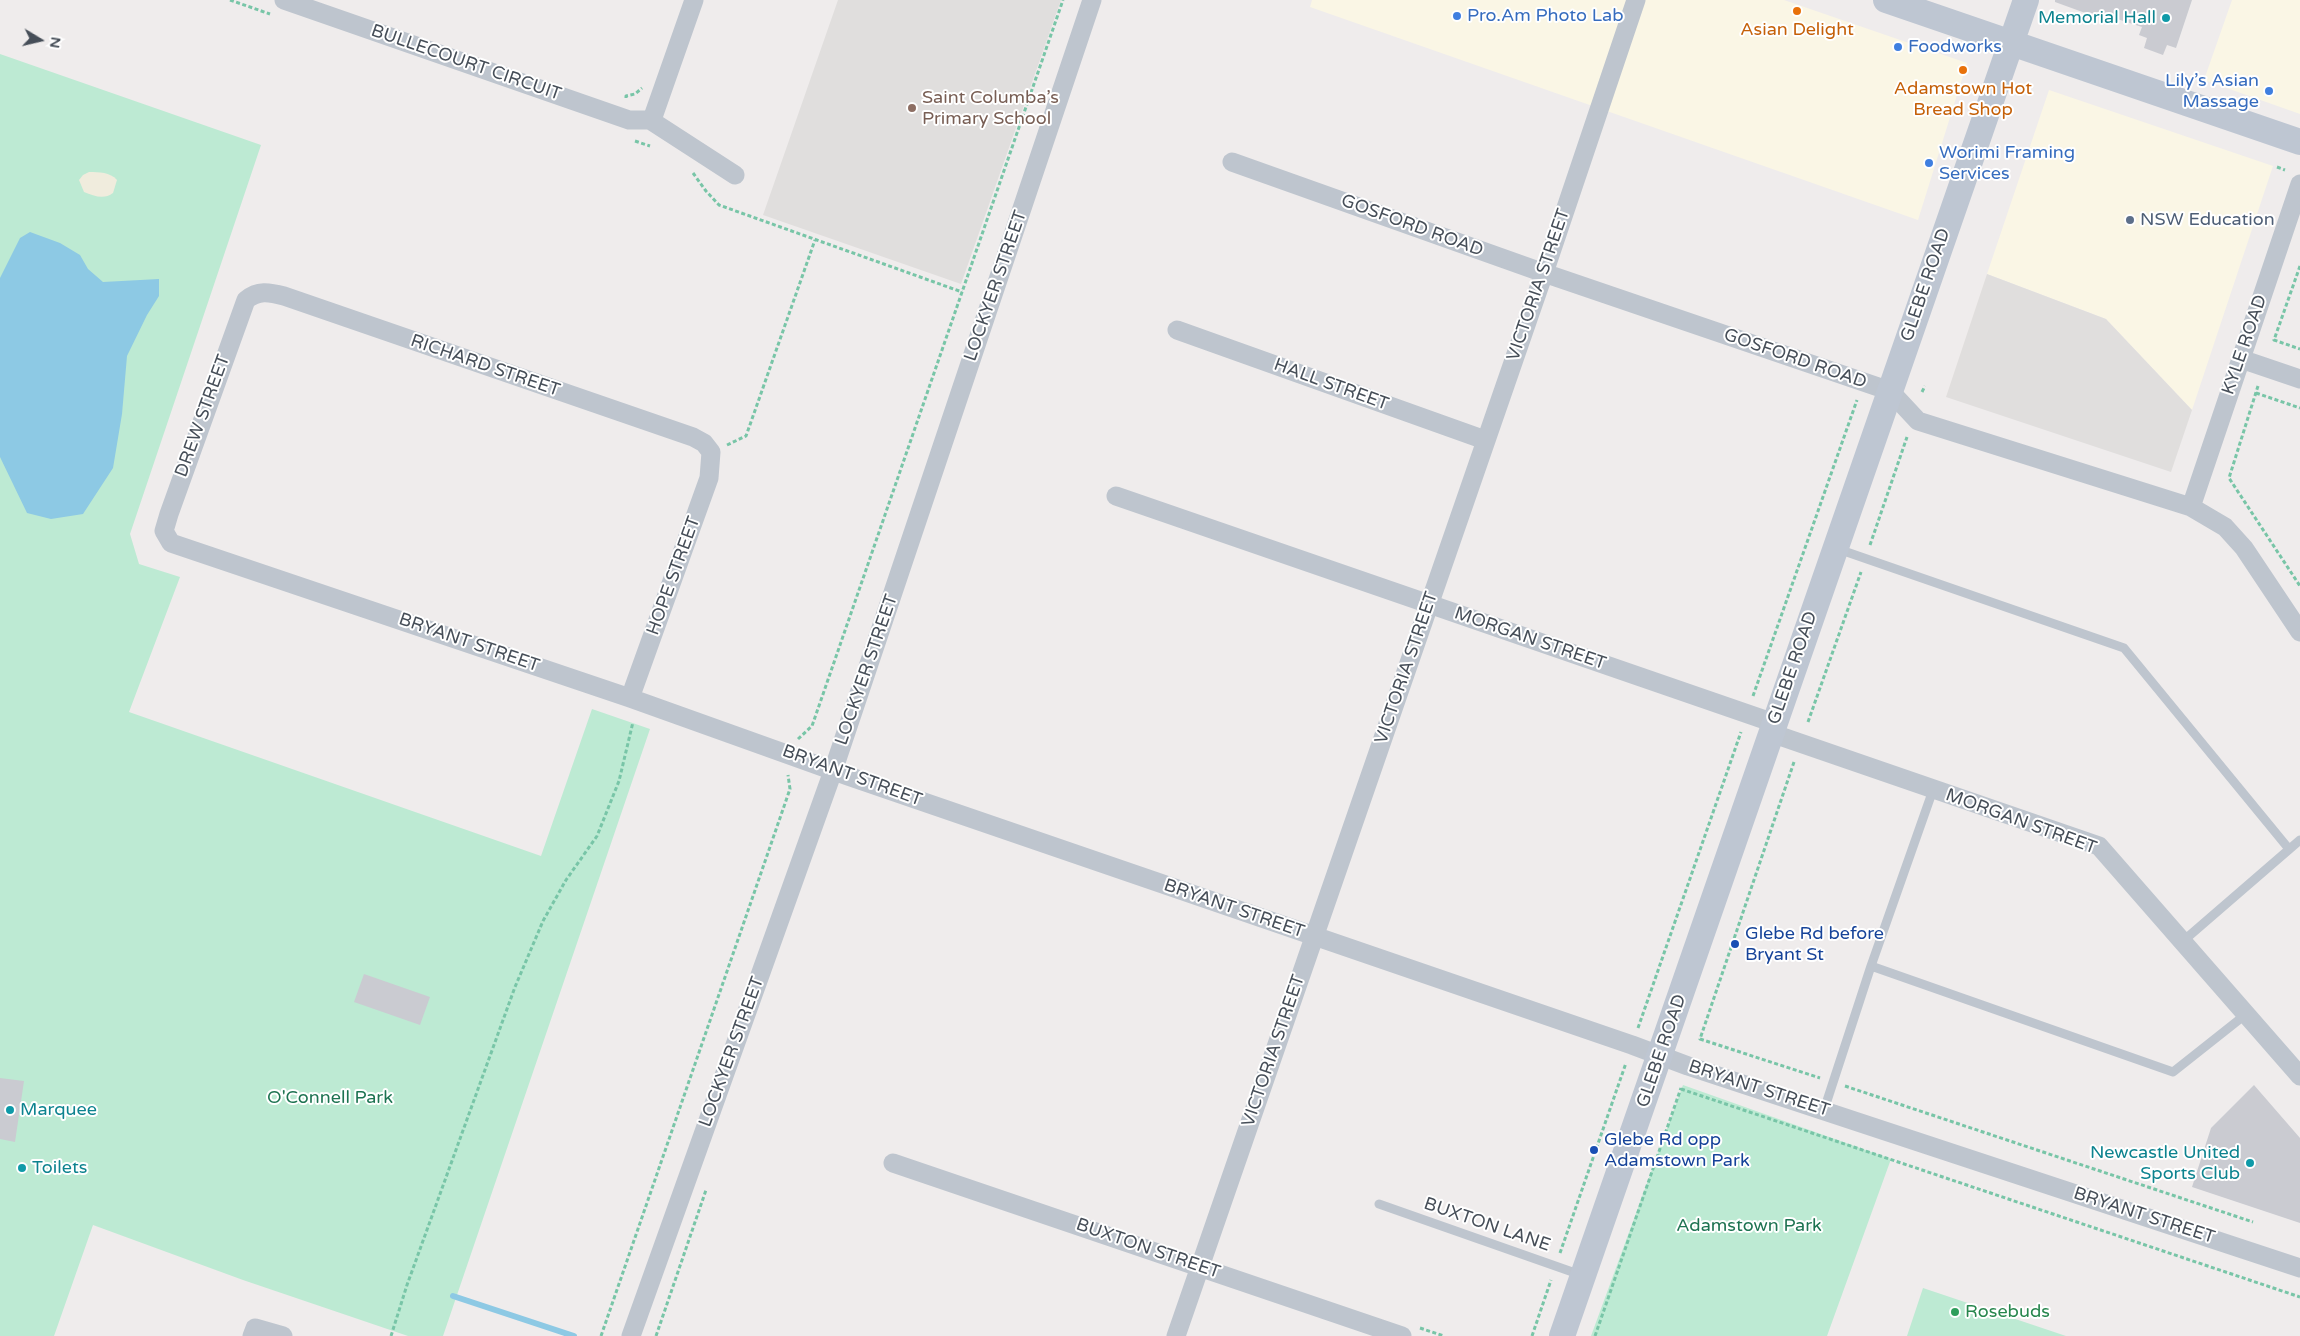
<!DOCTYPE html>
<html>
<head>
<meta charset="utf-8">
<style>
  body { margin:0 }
  #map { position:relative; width:2300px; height:1336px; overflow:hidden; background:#efecec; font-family:"Varela Round",sans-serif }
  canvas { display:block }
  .north { position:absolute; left:15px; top:15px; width:50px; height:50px; -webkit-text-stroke:4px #fff; paint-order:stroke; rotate:99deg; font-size:14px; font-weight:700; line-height:20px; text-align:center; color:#464e58 }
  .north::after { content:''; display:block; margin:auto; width:18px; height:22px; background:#464e58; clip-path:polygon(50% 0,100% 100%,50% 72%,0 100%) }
</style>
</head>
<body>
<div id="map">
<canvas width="2300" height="1336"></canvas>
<div class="north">N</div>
</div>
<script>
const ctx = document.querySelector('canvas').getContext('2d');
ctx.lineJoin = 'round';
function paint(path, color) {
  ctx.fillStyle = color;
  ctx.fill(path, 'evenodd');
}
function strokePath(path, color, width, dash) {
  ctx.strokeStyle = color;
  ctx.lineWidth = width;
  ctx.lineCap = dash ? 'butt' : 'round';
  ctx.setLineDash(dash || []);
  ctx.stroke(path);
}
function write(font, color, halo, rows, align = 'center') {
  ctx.font = font + ' "Varela Round",sans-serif';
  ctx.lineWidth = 4;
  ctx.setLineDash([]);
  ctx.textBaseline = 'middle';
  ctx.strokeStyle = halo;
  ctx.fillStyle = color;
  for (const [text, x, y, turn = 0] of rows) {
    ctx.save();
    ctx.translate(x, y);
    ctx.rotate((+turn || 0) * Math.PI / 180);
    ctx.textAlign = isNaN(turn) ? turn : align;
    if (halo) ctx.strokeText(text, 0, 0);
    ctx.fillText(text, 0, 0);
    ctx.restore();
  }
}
paint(new Path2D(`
  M1312,0h472l183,63 -49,157 -608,-213z
  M2232,0h68v114l-96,-34z
  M2049,90l224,76 -81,244 -86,-91 -119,-45z`), '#faf6e5');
paint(new Path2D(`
  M838,0h223l-100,284 -198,-69z
  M1987,274l119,45 86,91 -21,62 -225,-75z`), '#e0dedd');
paint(new Path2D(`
  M0,54l261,91 -131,389 9,30 41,13 -51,135 412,144 51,-147 58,20 -207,607h-35l-165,-56 -150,-55 -39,111h-54z
  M1683,1085l208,74 -64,177h-236z
  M1923,1288l143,48h-159z`), '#bdead3');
paint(new Path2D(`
  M89,172c10,0 21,0 28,8l-4,13c-9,7 -19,3 -29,-1l-5,-12 4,-5z`), '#f0ecdd');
paint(new Path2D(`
  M30,232l30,11 20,12 8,14 15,13 56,-3v17l-12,19 -20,41 -5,58 -9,54 -30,46 -32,5 -24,-6 -27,-56v-179l20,-40z`), '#8dc9e4');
strokePath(new Path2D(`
  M453,1296l121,40`), '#8dc9e4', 6);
paint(new Path2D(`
  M2055,0h137l-16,48 -9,-3 -4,10 -19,-7 3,-10 -8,-3 3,-8 -31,-10 -1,5 -55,-20z
  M364,974l66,23 -10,28 -66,-23z
  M0,1078l24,3 -9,61 -15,-3z
  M2254,1085l46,53v85l-108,-36 19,-59z`), '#cacbd1');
strokePath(new Path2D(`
  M230,0l40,14
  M626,98v-2l9,-2 7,-6
  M635,141l15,5
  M2277,167l8,3
  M693,173l13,18 13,14 243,87
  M2300,266l-26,74 26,9
  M2258,386l-29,92 71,108
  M1922,392l3,-6
  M2256,393l44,15
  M727,445l19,-9 69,-196
  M1870,545l37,-108
  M1753,696l104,-296
  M1808,722l53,-150
  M798,739l14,-13 251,-726
  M1794,762l-94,277 120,39
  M1638,1028l103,-296
  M1845,1086l408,136
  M1681,1089l619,208
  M1560,1253l66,-190
  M1420,1328l24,8
  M391,1336l16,-51 108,-298 28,-66 23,-41 31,-44 22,-55 14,-59
  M601,1336l189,-547 -2,-14
  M656,1336l50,-146
  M1532,1336l19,-56
  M1595,1336l86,-248`), '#78c5a7', 3, [4, 2.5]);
strokePath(new Path2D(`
  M1838,549l286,99 165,201
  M2182,942l118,-102
  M1871,966l302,106 72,-57
  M1824,1110l47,-144 62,-176
  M1379,1204l202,71`), '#bec5ce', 9);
strokePath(new Path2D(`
  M284,0l345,120h21l4,-6 40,-114
  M650,120l85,55
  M1232,162l312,111 346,118 28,30 273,86 34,20 19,21 56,84
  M1177,330l308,110
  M2241,359l59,20
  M1116,496l658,227
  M2191,507l109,-323
  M630,698l79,-220 2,-26 -7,-9 -11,-6 -409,-141c-15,-4 -26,-6 -38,4l-77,214 -5,17 7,12 459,155 218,78 784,269 56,21 612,202
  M1771,733l328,113 201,230
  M893,1163l509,173
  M252,1336l3,-8 28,8
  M631,1336l202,-565 259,-771
  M1176,1336l368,-1063 92,-273`), '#bec5ce', 19);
strokePath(new Path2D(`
  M1886,0l414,142
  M1562,1336l464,-1336`), '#bec6d2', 26);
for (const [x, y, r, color] of [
  [1797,11,5,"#e8710a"],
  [1457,16,5,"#3f7fe0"],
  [2166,18,5,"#0f9aa8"],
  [1898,47,5,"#3f7fe0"],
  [1963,70,5,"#e8710a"],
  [2269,91,5,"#3f7fe0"],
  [912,108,5,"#8d6e63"],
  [1929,163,5,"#3f7fe0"],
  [2130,220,5,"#5c6f8a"],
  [1735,944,5,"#1a4fb4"],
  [10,1110,5,"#0f9aa8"],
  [1594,1150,5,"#1a4fb4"],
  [2250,1163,5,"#0f9aa8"],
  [22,1168,5,"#0f9aa8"],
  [1955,1312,5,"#2e9e5b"]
]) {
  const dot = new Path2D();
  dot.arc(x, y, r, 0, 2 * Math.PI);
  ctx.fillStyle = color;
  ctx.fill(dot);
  strokePath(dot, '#fff', 2);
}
write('18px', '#366cbe', '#fff', [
  ["Pro.Am Photo Lab",1467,16],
  ["Foodworks",1908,47],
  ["Lily’s Asian",2259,81,"right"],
  ["Massage",2259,102,"right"],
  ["Worimi Framing",1939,153],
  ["Services",1939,174]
], 'left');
write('18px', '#0d838f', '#fff', [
  ["Memorial Hall",2156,18],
  ["Marquee",20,1110,"left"],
  ["Newcastle United",2240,1153],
  ["Sports Club",2240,1174],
  ["Toilets",32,1168,"left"]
], 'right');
write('18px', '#c56008', '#fff', [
  ["Asian Delight",1797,30],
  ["Adamstown Hot",1963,89],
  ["Bread Shop",1963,110]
]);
write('18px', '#464e58', '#fff', [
  ["BULLECOURT CIRCUIT",466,63,19],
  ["GOSFORD ROAD",1412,226,20],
  ["VICTORIA STREET",1539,285,-71],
  ["GLEBE ROAD",1926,285,-71],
  ["LOCKYER STREET",996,286,-71],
  ["KYLE ROAD",2245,345,-71],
  ["GOSFORD ROAD",1795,359,19],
  ["RICHARD STREET",485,366,19],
  ["HALL STREET",1331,385,20],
  ["DREW STREET",203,416,-70],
  ["HOPE STREET",674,576,-70],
  ["MORGAN STREET",1530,639,19],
  ["BRYANT STREET",469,643,19],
  ["VICTORIA STREET",1407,668,-71],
  ["GLEBE ROAD",1793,668,-71],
  ["LOCKYER STREET",867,670,-71],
  ["BRYANT STREET",852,776,20],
  ["MORGAN STREET",2021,822,20],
  ["BRYANT STREET",1234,909,19],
  ["VICTORIA STREET",1274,1051,-71],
  ["GLEBE ROAD",1662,1051,-71],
  ["LOCKYER STREET",732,1052,-70],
  ["BRYANT STREET",1759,1089,18],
  ["BRYANT STREET",2144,1216,18],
  ["BUXTON LANE",1487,1225,19],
  ["BUXTON STREET",1148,1249,19]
]);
write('18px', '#785e54', '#fff', [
  ["Saint Columba’s",922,98],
  ["Primary School",922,119]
], 'left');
write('18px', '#4e5e75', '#fff', [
  ["NSW Education",2140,220]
], 'left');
write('18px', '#164399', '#fff', [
  ["Glebe Rd before",1745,934],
  ["Bryant St",1745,955],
  ["Glebe Rd opp",1604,1140],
  ["Adamstown Park",1604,1161]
], 'left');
write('18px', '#1d7351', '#fff', [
  ["O'Connell Park",330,1098],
  ["Adamstown Park",1749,1226]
]);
write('18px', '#27864d', '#fff', [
  ["Rosebuds",1965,1312]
], 'left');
</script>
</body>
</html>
